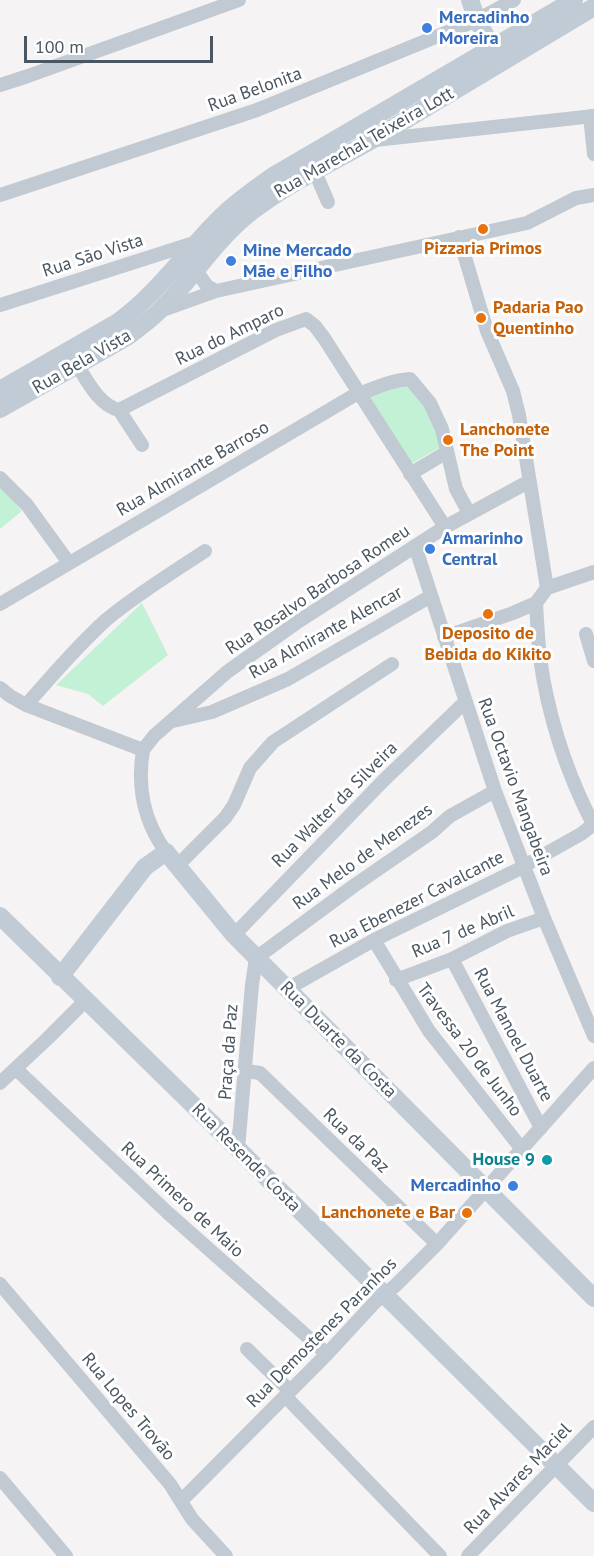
<!DOCTYPE html>
<html>
<head>
<meta charset="utf-8">
<style>
  body { margin:0 }
  #map { position:relative; width:594px; height:1556px; overflow:hidden; background:#f5f3f3; font-family:"PT Sans",sans-serif }
  canvas { display:block }
  .scale { position:absolute; left:24px; top:36px; width:189px; height:27px; box-sizing:border-box; border:3px solid #4a5661; border-top:0; padding-left:8px; font-size:18px; line-height:21px; white-space:nowrap; color:#4a5661; -webkit-text-stroke:4px #fff; paint-order:stroke }
</style>
</head>
<body>
<div id="map">
<canvas width="594" height="1556"></canvas>
<div class="scale">100 m</div>
</div>
<script>
const ctx = document.querySelector('canvas').getContext('2d');
ctx.lineJoin = 'round';
function paint(path, color) {
  ctx.fillStyle = color;
  ctx.fill(path, 'evenodd');
}
function strokePath(path, color, width, dash) {
  ctx.strokeStyle = color;
  ctx.lineWidth = width;
  ctx.lineCap = dash ? 'butt' : 'round';
  ctx.setLineDash(dash || []);
  ctx.stroke(path);
}
function write(font, color, halo, rows, align = 'center') {
  ctx.font = font + ' "PT Sans",sans-serif';
  ctx.lineWidth = 6;
  ctx.setLineDash([]);
  ctx.textBaseline = 'middle';
  ctx.strokeStyle = halo;
  ctx.fillStyle = color;
  for (const [text, x, y, turn = 0] of rows) {
    ctx.save();
    ctx.translate(x, y);
    ctx.rotate((+turn || 0) * Math.PI / 180);
    ctx.textAlign = isNaN(turn) ? turn : align;
    if (halo) ctx.strokeText(text, 0, 0);
    ctx.fillText(text, 0, 0);
    ctx.restore();
  }
}
paint(new Path2D(`
  M406,385l23,24 13,37 -31,18 -43,-66 19,-9z
  M0,484l22,27 -22,18z
  M142,603l26,52 -65,51 -15,-12 -32,-9z`), '#c3f1d5');
strokePath(new Path2D(`
  M0,85l28,-9 211,-76
  M590,116l4,38
  M375,140l219,-24
  M315,172l13,30
  M0,195l257,-85 220,-90 37,-20
  M459,237l28,94 26,60 6,24 28,173
  M195,269l12,17 9,5
  M0,305l197,-63
  M163,310l53,-19 311,-68 49,-25 18,-3
  M77,365c11,17 22,40 42,45l23,35
  M119,410l157,-80 30,-11 9,7 9,12 121,189
  M410,474l37,-22
  M0,478l27,27 42,58
  M415,546l80,245 49,127 50,118
  M536,603c1,18 2,37 4,55 8,58 27,116 54,168
  M0,604l353,-208c19,-6 36,-16 57,-17l20,24 12,26 14,60 13,24
  M586,634l8,27
  M444,637l69,-24 23,-10 11,-15 47,-16
  M0,688l10,8 16,9 117,45
  M26,705c26,-29 51,-59 80,-85 31,-26 66,-47 99,-69
  M173,721l39,-9 76,-33 143,-83
  M143,750l11,-14 73,-64 72,-51 146,-94 83,-45
  M143,750c-6,37 0,70 23,102
  M177,866l48,-48 9,-13 16,-37 23,-26 119,-78
  M234,935l149,-154 82,-79
  M374,940l55,91 92,117
  M452,959l89,169
  M396,980l56,-21 55,-28 37,-13
  M287,989l87,-49 141,-69 66,-37 13,-10
  M16,1069l152,144 159,141
  M246,1071l14,2 177,171
  M0,1083l47,-44 38,-38
  M238,1149l14,-164 4,-27 99,-73 77,-53 18,-16 45,-25
  M0,1284l170,200 22,35 34,37
  M247,1349l43,42
  M285,1396l155,160
  M0,1478l66,78
  M181,1501l146,-147 48,-52 20,-16 42,-42 157,-176
  M468,1556l126,-129`), '#c1cad2', 14);
strokePath(new Path2D(`
  M470,0l7,20 16,29
  M0,390l118,-68c41,-30 68,-71 104,-106 15,-15 33,-27 51,-40l301,-176
  M0,409l127,-72c11,-8 22,-16 32,-26 33,-31 56,-71 92,-99 37,-29 81,-49 121,-72 74,-44 148,-89 222,-133
  M0,916l238,233 356,354
  M60,977l85,-110 21,-15 68,83 360,363`), '#c1cbd6', 18);
for (const [x, y, r, color] of [
  [427,28,6,"#3f7fe0"],
  [483,229,6,"#e8710a"],
  [231,261,6,"#3f7fe0"],
  [481,318,6,"#e8710a"],
  [448,440,6,"#e8710a"],
  [430,549,6,"#3f7fe0"],
  [488,614,6,"#e8710a"],
  [547,1160,6,"#0f9aa8"],
  [513,1186,6,"#3f7fe0"],
  [467,1213,6,"#e8710a"]
]) {
  const dot = new Path2D();
  dot.arc(x, y, r, 0, 2 * Math.PI);
  ctx.fillStyle = color;
  ctx.fill(dot);
  strokePath(dot, '#fff', 2);
}
write('bold 18px', '#366cbe', '#fff', [
  ["Mercadinho",439,18],
  ["Moreira",439,39],
  ["Mine Mercado",243,251],
  ["Mãe e Filho",243,272],
  ["Armarinho",442,539],
  ["Central",442,560],
  ["Mercadinho",501,1186,"right"]
], 'left');
write('18px', '#4a5661', '#fff', [
  ["Rua Belonita",255,90,-20],
  ["Rua Marechal Teixeira Lott",364,143,-30],
  ["Rua São Vista",93,256,-18],
  ["Rua do Amparo",230,335,-26],
  ["Rua Bela Vista",82,362,-30],
  ["Rua Almirante Barroso",193,469,-30],
  ["Rua Rosalvo Barbosa Romeu",318,590,-34],
  ["Rua Almirante Alencar",326,633,-29],
  ["Rua Octavio Mangabeira",515,787,70],
  ["Rua Walter da Silveira",335,805,-45],
  ["Rua Melo de Menezes",363,857,-36],
  ["Rua Ebenezer Cavalcante",417,900,-27],
  ["Rua 7 de Abril",463,932,-23],
  ["Rua Manoel Duarte",513,1035,62],
  ["Rua Duarte da Costa",338,1040,45],
  ["Travessa 20 de Junho",469,1050,53],
  ["Praça da Paz",229,1052,-86],
  ["Rua da Paz",356,1141,44],
  ["Rua Resende Costa",246,1158,45],
  ["Rua Primero de Maio",182,1200,43],
  ["Rua Demostenes Paranhos",322,1333,-45],
  ["Rua Lopes Trovão",128,1407,50],
  ["Rua Alvares Maciel",518,1479,-46]
]);
write('bold 18px', '#c56008', '#fff', [
  ["Pizzaria Primos",483,249],
  ["Padaria Pao",493,308,"left"],
  ["Quentinho",493,329,"left"],
  ["Lanchonete",460,430,"left"],
  ["The Point",460,451,"left"],
  ["Deposito de",488,634],
  ["Bebida do Kikito",488,655],
  ["Lanchonete e Bar",455,1213,"right"]
]);
write('bold 18px', '#0d838f', '#fff', [
  ["House 9",535,1160]
], 'right');
</script>
</body>
</html>
